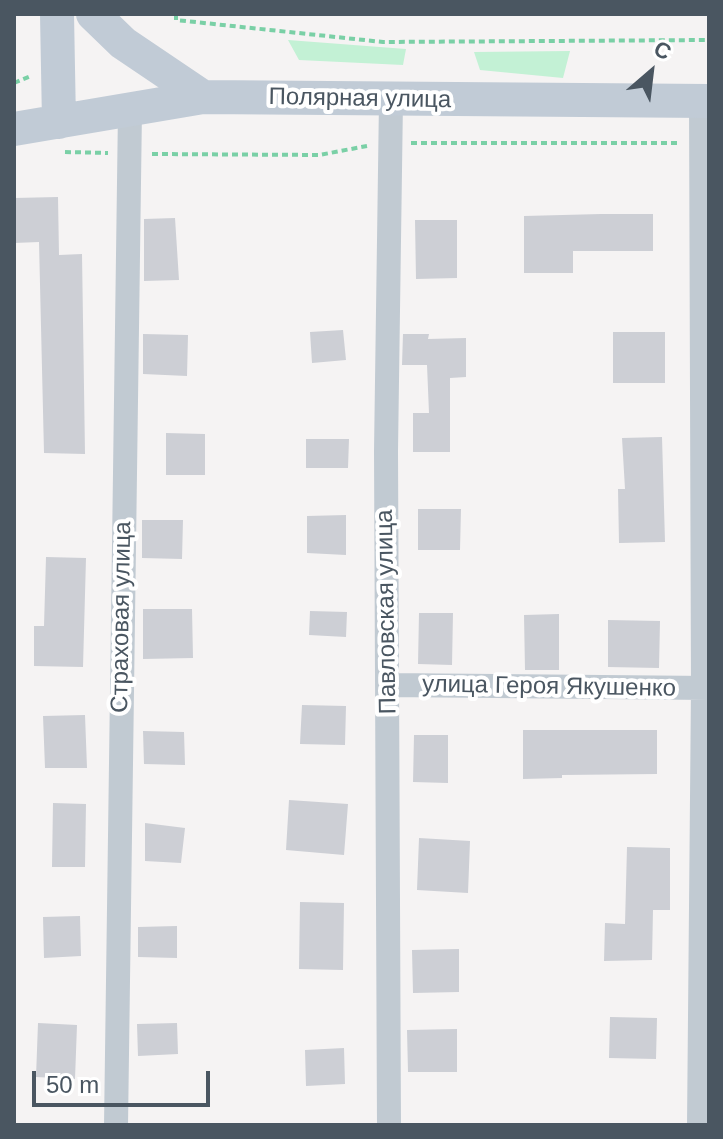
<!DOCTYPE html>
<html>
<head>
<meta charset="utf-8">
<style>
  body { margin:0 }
  #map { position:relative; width:723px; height:1139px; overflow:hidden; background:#f5f3f3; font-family:Arial,sans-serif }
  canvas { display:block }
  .frame { position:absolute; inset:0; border:16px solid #4a5661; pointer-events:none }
  .north { position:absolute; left:611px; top:32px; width:80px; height:80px; -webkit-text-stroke:6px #fff; paint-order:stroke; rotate:28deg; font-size:22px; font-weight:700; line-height:32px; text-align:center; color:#4a5661 }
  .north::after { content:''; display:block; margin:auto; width:28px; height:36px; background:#4a5661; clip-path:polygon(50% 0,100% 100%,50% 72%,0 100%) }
  .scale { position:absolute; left:32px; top:1071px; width:178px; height:36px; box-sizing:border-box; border:4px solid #4a5661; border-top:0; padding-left:10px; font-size:24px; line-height:28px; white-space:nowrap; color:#4a5661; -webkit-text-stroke:6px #fff; paint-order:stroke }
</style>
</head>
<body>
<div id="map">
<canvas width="723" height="1139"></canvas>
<div class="frame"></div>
<div class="north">С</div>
<div class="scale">50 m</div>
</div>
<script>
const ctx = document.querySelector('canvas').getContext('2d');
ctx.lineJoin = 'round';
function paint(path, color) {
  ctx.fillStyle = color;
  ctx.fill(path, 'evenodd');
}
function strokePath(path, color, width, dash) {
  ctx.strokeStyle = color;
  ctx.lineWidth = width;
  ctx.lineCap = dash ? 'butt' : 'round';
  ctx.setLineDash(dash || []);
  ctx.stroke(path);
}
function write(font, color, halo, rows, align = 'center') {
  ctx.font = font + ' Arial,sans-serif';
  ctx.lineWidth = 8;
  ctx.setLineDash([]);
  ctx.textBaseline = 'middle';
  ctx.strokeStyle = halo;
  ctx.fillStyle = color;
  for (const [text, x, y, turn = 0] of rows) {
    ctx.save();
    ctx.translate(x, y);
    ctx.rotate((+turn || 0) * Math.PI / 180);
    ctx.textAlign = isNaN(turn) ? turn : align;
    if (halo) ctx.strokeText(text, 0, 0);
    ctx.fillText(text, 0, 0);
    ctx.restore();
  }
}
paint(new Path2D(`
  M288,40l118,9 -3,16 -104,-5z
  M570,51l-7,27 -83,-8 -6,-18z`), '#c3f1d5');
paint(new Path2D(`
  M58,197l1,58 23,-1 3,200 -41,-1 -5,-211 -25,1v-45z
  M601,214h52v37h-80v22h-49v-57z
  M175,218l4,62 -35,1v-62z
  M415,220h42v58l-41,1z
  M343,330l3,30 -34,3 -2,-31z
  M613,332h52v51h-52z
  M143,334l45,1 -1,41 -44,-2z
  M403,334h26l-1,5 38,-1v39l-16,1v74h-37v-39h16l-2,-48h-25z
  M166,433l39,1v41h-39z
  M662,437l3,105 -46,1 -1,-54h7l-3,-51z
  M306,439h43l-1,29h-42z
  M418,509h43l-1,41h-42z
  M346,515v40l-39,-2v-37z
  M142,520h41l-1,39 -40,-1z
  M46,557l40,1 -3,109 -49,-1v-40h10z
  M143,609h49l1,49 -50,1z
  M310,611l37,1 -1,25 -37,-2z
  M419,613h34l-1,52 -34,-1z
  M559,614v56h-34l-1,-55z
  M608,620l52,1 -1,47 -51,-1z
  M302,705l44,1 -1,39 -45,-1z
  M85,715l2,53h-42l-2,-52z
  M523,730h134v44l-95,1v3l-39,1z
  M143,731l41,1 1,33 -41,-1z
  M414,735h34v48l-35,-1z
  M289,800l59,4 -4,51 -58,-5z
  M53,803l33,1 -1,63h-33z
  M145,823l40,5 -4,35 -36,-2z
  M419,838l51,3 -2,52 -51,-3z
  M627,847l43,1v62h-17l-1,50 -48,1 1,-38 20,1z
  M300,902l44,1 -1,67 -44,-1z
  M80,916l1,40 -37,2 -1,-41z
  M177,926v32l-39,-1v-30z
  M459,949v43l-46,1 -1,-43z
  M610,1017l47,1 -1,41 -47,-1z
  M38,1023l39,2 -2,54 -39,-2z
  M177,1023l1,31 -40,2 -1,-32z
  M457,1029v43h-49l-1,-42z
  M344,1048l1,36 -39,2 -1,-36z`), '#cdcfd5');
strokePath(new Path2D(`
  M176,14v6l207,22 326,-2
  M14,83l17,-7
  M411,143h268
  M65,152l43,1
  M152,154l167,1 48,-9`), '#7ad0a6', 4, [6, 4]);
strokePath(new Path2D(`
  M388,685l321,3
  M116,1125l14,-1015
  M389,1125l-3,-674 5,-351
  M699,1125l4,-437 -2,-587`), '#c1cad2', 24);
strokePath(new Path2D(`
  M57,14l2,108
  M93,14l30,29 80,54
  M14,129l189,-32 506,4`), '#c1cbd6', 34);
write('24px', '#4a5661', '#fff', [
  ["Полярная улица",360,99,1],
  ["Павловская улица",387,612,-91],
  ["Страховая улица",122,617,-89],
  ["улица Героя Якушенко",549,687,1]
]);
</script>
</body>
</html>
